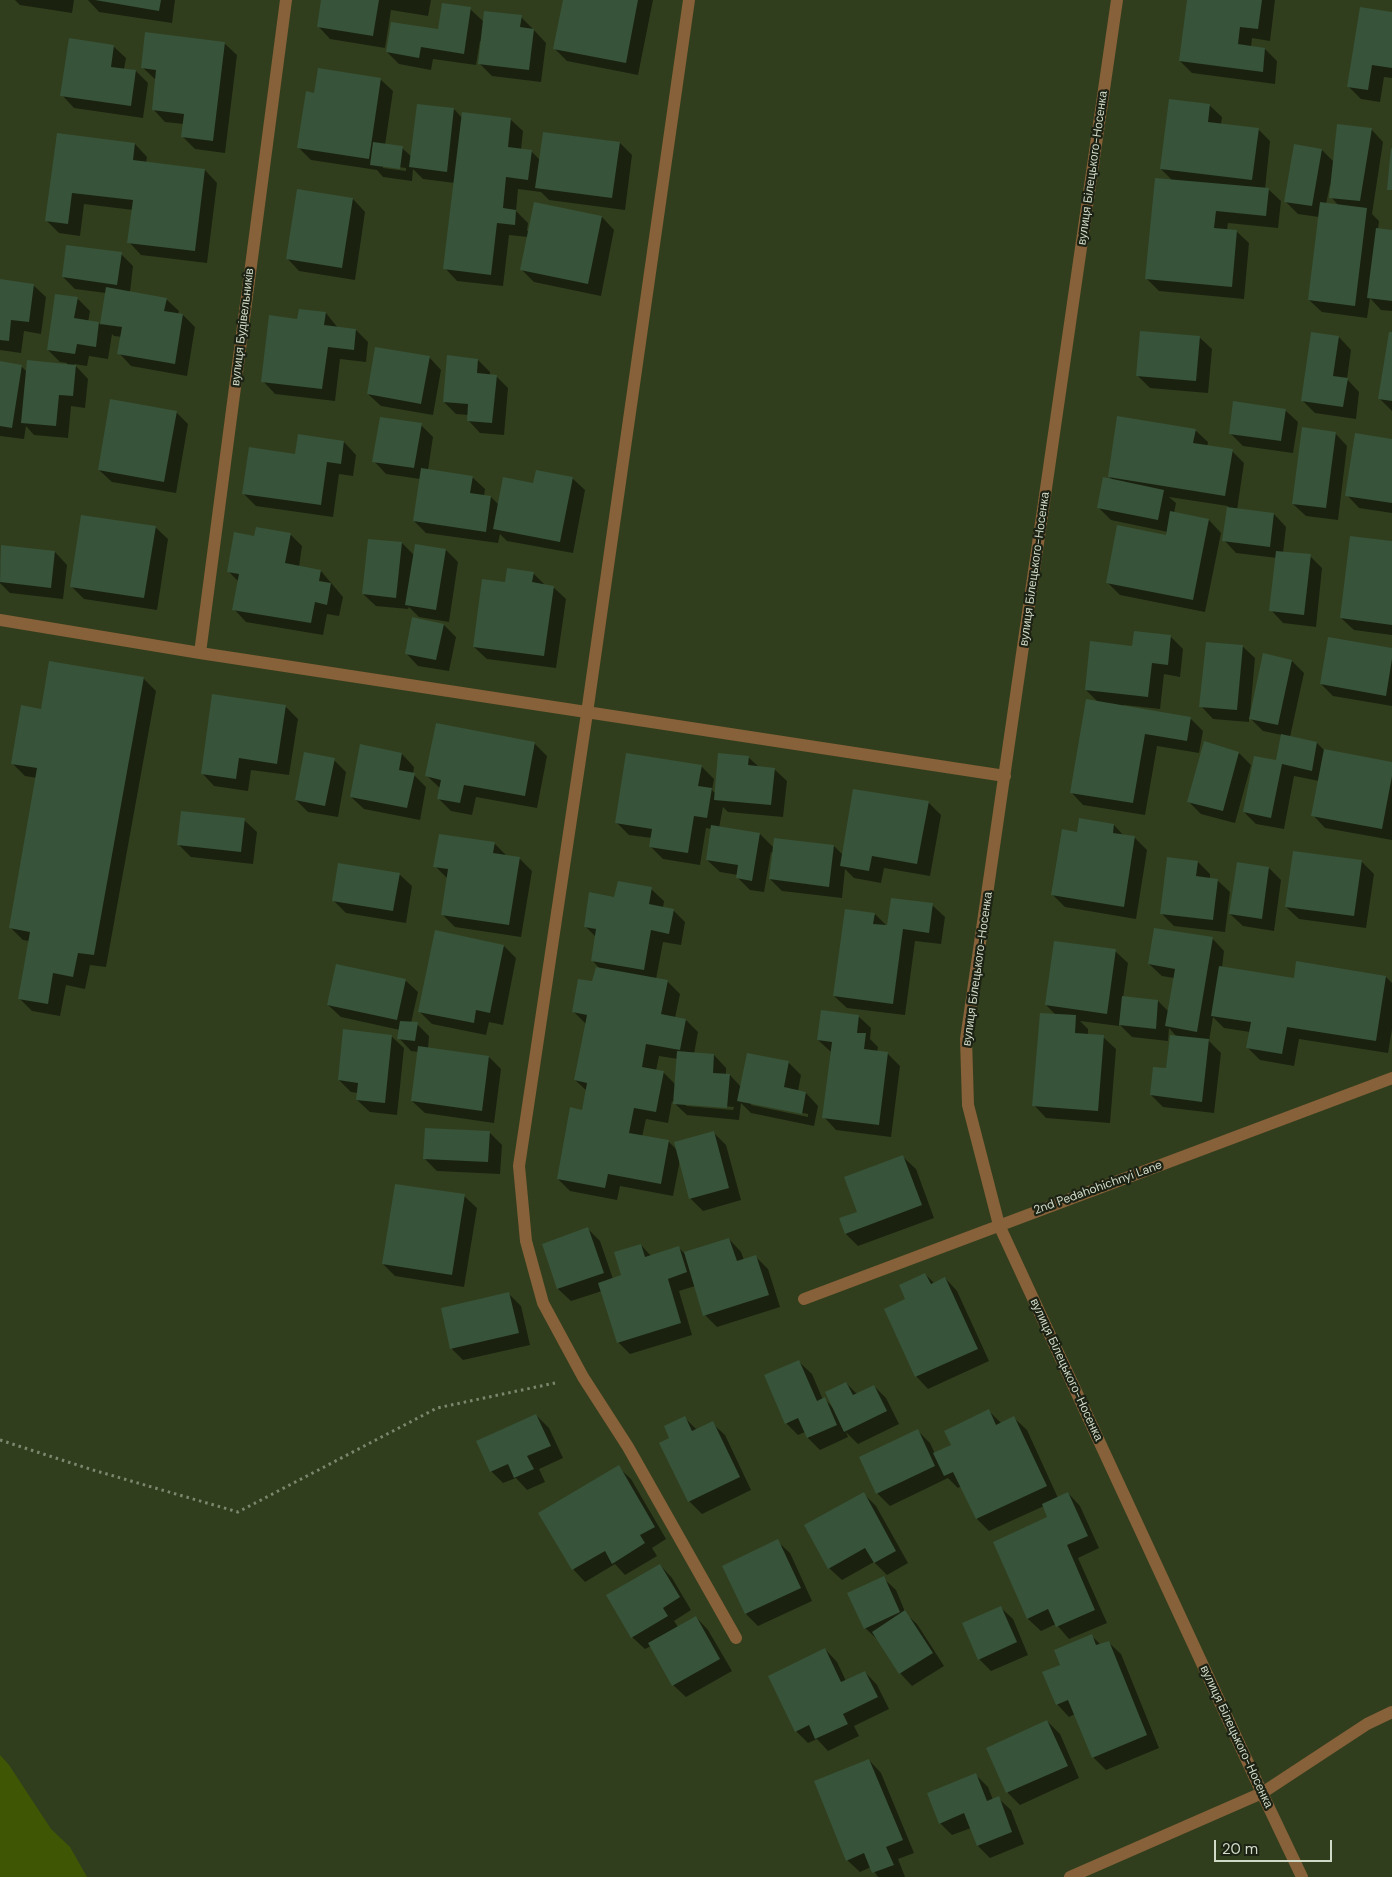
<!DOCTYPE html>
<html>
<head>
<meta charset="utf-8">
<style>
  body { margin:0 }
  #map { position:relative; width:1392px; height:1877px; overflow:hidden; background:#313e1d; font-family:"DM Sans",sans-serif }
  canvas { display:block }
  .scale { position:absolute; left:1214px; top:1840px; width:118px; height:22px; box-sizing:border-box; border:2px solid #d1dac7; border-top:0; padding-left:6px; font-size:15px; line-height:18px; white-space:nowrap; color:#d1dac7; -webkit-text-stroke:4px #1c2214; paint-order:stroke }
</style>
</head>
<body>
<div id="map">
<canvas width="1392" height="1877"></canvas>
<div class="scale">20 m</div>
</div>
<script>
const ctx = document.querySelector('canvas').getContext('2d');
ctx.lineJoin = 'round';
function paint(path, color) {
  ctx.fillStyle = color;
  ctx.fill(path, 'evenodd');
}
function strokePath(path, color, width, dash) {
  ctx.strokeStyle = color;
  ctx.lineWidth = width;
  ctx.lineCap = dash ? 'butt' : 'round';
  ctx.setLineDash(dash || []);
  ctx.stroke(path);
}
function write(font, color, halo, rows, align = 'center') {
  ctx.font = font + ' "DM Sans",sans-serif';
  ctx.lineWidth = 4.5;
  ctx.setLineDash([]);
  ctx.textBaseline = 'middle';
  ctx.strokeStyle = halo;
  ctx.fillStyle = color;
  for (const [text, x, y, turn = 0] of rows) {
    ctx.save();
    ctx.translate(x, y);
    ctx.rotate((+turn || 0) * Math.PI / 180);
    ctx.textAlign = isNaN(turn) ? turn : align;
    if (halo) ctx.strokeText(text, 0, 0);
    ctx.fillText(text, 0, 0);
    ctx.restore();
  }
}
paint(new Path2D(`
  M0,1755l9,10 42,64 19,18 17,30h-87z`), '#3f5704');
paint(new Path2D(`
  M15,0h59l-2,13 -52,-8z
  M88,0h87l-3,23 -73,-11z
  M322,0h109l-3,16 -37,-6 -6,38 -55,-9 -12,-13z
  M564,0h89l-15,75 -71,-14 -12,-12z
  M1188,0h87l-5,41 -18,-3 -1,9 14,2 12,12 -2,23 -83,-11 -12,-12z
  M470,9l14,13 37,-5 12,12 13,14 -5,39 -49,-6 -12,-12 2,-23h-2l-4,24 -43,-6 -2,11 -32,-6 -12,-12 52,-21z
  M1392,13v65l-8,-1 -4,25 -19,-3 -12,-12z
  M224,43l13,12 -12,98 -30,-4 -12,-12 1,-13 -19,-2 -12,-13 3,-29 -14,-13z
  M113,46l13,12 -2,11 12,2 12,12 -5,35 -69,-10 -12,-13z
  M380,79l13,12 -8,54 17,3 10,9 42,-48 9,10h47l13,12 -2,19 10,1 9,9 80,-17 12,12 -7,55 -76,-10 -8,-8 -23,-3 -2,22 12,12 -1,8h2l6,-27 67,13 12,13 -13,66 -67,-14 -12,-12 6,-33 -19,-2 -6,51 -46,-5 -12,-13 10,-85 -32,-4 -10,-10 -1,12 -29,-4 -6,-7 -66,-10 -13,-13 17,-53zM383,165l23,3v3l-23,-3z
  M1209,105l13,12 -1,7 37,5 12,12 -5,48h3l13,12 -3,27 -50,-5 -1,7 9,1 13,12 -5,56 -85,-8 -12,-12 26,-98 -12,-12z
  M1371,129l12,13 -11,72 7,7 -1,8 14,2v80l-11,-1 -11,-12 -3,20 -45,-6 -13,-12 10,-83 -21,-3 -13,-13 37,-51 12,12zM1330,185h2l-1,12 8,9 -13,-2z
  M58,135l77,9 12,13 -1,6 59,7 12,13 -10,80 -66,-8 -12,-13 4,-32 -49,-6 -4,32 -21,-3 -12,-12z
  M353,199l12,13 -10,68 -56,-9 -12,-13z
  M121,254l12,12 -3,26 36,7 13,12 -1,3 5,1 12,12 -8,49 -56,-10 -12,-13 3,-16 -8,-1 -2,-2 -4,25 -19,-3 -2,10 -13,-2 14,15 -3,29 -14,-2 -3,32 -34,-3 -8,-9 -2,13 -24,-3v-74l21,4 6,6 40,-7v-2l-7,-1 -12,-12 29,-52 13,13 -2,11 11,1 2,2 5,-32 -31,-4 -12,-12z
  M0,281l33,4 13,12 -5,37 -17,-3 -3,22 -21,-3z
  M326,313l12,15 18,2 12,12 -2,20 -26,-3 -5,42 -60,-7 -12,-13 36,-61z
  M1392,334v77l-12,-12z
  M1199,337l13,12 -4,44 -58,-5 -12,-12z
  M1339,337l12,13 -4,29 12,13 -3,27 -41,-6 -13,-13z
  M429,357l12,13 -8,45 -52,-9 -13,-12z
  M478,360l12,12v3l6,1 12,12 -4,47 -24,-2 -12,-13v-5l-12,-1 -12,-12z
  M1285,410l13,12 -5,31 -50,-7 -12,-12z
  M176,412l12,12 -12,69 -64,-11 -13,-12z
  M421,425l12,12 -5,33 44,7 13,12 -1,7 7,1 8,8 35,-21 38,-6 13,12 -12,63 -66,-12 -7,-7 -2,9 -72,-10 -12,-12 6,-42 -34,-5 -12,-13z
  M1195,430l13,12 -1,5 25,4 12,12 -7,47 37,4 12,13 -3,26 27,3 12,12 -6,59 -33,-4 -12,-13 6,-52 -41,-5 -12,-13 4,-34 -59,-9 7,6 -2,10 35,7 12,13 -16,79 -85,-17 -13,-13 60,-46 1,-4 -57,-12 -13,-13 15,-27 -4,-3z
  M1335,433l12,13 -9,74 -32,-4 -13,-12z
  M299,436l45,6 12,13 -3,21 -14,-2 -6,43 -77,-11 -13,-13 53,-37z
  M1392,440v73l-33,-5 -12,-13z
  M155,527l13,12 -11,71 -73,-11 -12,-12z
  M290,534l12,12 -3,21 22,4 22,26 -4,19 -12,-2 -4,21 -77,-13 -12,-13 5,-27 -11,-11 27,-34z
  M369,540l33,3 12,12 32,-5 12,12 -9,60 -30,-5 -10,-10 -1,2 -32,-3 -13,-12z
  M1392,542v93l-38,-5 -13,-12z
  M2,546l53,6 12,13 -4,34 -53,-6 -10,-10z
  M533,573l13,13 7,1 13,12 -10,69 -69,-9 -13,-12 32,-64z
  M413,619l31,6 12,12 -7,34 -31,-5 -12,-13z
  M1170,636l13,13 -3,28 -16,-3 -4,35 -36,-4v2l66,11 13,13 -4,22 -42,-7 -12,69 -62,-10 -12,-13 28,-89 -13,-13 48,-42z
  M1242,646l13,12 -5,56h1l41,-53 12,12 -14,64 27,6 7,7 68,13v77l-67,-12 -12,-13 6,-34 -25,-5 -10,53 -28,-5 -12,-12 33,-51 5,-26 -19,-4 -14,-14v5l-36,-3 -12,-13z
  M1392,649v57l-59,-10 -12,-12z
  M143,678l13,13 -50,276 -16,-2 -5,24 -19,-4 -6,31 -28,-5 -13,-13 10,-57 -6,-1 -12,-12 26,-150 -12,-2 -13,-13 30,-53z
  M285,706l13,13 -9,56 -38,-5 -3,21 -34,-5 -12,-13z
  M534,743l13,13 -10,52 -61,-11 -4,18 -21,-4 -13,-13 2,-10 -13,-12z
  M361,746l41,8 12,13 -1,7 13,13 -6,33 -56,-11 -13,-12z
  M1239,753l12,12 -16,58 -34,-9 -12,-12z
  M748,757l11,10 15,2 13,12 -4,36 -55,-5 -5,-5 -4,21 41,6 14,14 60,-2 9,9 85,-53 13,13 -11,61 -46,-8 -3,15 -27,-5 -9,-9 -3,29 -60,-7 -12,-12 3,-26 -2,-1 -7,40 -14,-2 -13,-13 1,-2 -18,-3 -13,-12 5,-31 -6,-1 -6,37 -37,-6 -13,-13 2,-8 -23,-3 -13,-13 85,-56 13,13 -2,11 4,4z
  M334,760l12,12 -8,45 -30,-5 -12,-12z
  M244,820l13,12 -4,32 -62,-7 -13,-13z
  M1114,825l10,11 10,1 13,13 -11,69 -71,-12 -13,-13 26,-61z
  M494,843l13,13 13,3 12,12 -11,66 -66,-10 -13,-13 6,-35 -13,-13z
  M1361,861l13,13 -8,54 -67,-9 -13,-12z
  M1198,862l12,12v5l7,1 13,12 -5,40 -51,-6 -13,-13z
  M1269,868l12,12 -7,51 -31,-5 -13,-12z
  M399,874l13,12 -6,37 -60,-10 -13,-13z
  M651,889l13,12 -1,7 10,2 12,12 -4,23 -18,-3 -7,37 11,2 13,13 -5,24 11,2 12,12 -4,22 20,1 12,13v7h4l11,12 47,-25 13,13 -3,16 8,2 12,13 -4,20 -63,-13 -10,-10 -2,17 -52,-5 -15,-14 -4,22 -22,-4 -4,18 27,5 8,8 37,-17 12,12 15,55 -38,11 -13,-13 -10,-38 -7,36 -53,-10 -3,14 -47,-9 -12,-12 25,-68 4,-20 -12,-11 11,-56 -13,-13 20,-28 7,-14 -8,-9 4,-23 -11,-11 30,-28zM659,1056l19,3 -2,26 -13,-13 -7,-1zM686,1103l48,4 -1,3 -47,-4zM751,1103l57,11v3l-57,-12z
  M932,905l13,12 -4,27 -26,-3 -10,74 -58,-7 -13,-12 41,-82 13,13z
  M1212,938l12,13 -2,17 73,11 91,-2 6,6v46l-4,24 -89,-14 -5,27 -34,-6 -12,-12 2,-16 -26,-4 -11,-11 -4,24 12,12 -7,60 -51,-6 -12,-12 16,-25 10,-33 -8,-9 -1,13 -36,-4 -13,-13v2l-39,-5 8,8v6l15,2 13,12 -6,74 -64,-5 -12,-13 22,-90 -10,-10 69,-54 13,12 -5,35 35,3 11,11 5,-34 -12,-2 -13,-12z
  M504,946l12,12 -13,67 -14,-3 -3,13 -54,-11 -13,-13z
  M405,980l13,12 -7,31 6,1 12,12 -1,13 61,8 12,12 -7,54 -69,-10 -13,-12 7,-49 -8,-1 -12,-13 1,-8 -59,-13 -13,-12z
  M858,1016l13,12 -1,11 8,8 -1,5 11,2 12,12 -9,71 -55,-7 -12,-13 7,-65 -13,-12z
  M391,1036l13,12 -7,67 -27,-3 -13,-12 1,-7 -7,-1 -12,-12z
  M489,1132l13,13 -2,29 -63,-3 -13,-13z
  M903,1157l13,12 18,49 -76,28 -12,-12 13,-22z
  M464,1196l13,12 -13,79 -69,-11 -12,-12z
  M588,1229l12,12 13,38 9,-3 19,-31 10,11 28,-8 5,5 45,-14 12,13 3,8 12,-3 12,12 12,38 -63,20 -12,-12 -10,-29 -16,5 13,44 -62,19 -12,-12 -16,-51 -31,10 -13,-12 -15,-45z
  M925,1274l9,9 11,-5 12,13 32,70 -61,28 -12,-13z
  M509,1294l12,12 9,39 -67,15 -12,-12z
  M799,1362l13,12 11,26 2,-1 8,9 13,-25 11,11 17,-8 12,12 13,26 -41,20 -12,-12 2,5 -28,13 -12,-12 -3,-6 -7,3 -12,-12z
  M989,1411l13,13 12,-6 13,12 31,68 10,-5 12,13 19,42 -21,10 29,65 -38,16 -13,-15 -15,7 -13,-12 -34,-77 55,-24 -5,-12 -55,25 -12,-12 -16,-33 -3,2 -10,-10 -58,28 -13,-13 -16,-35 57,-27 12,12 5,11 17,-9z
  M536,1415l13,13 14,30 -24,11 6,13 -18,8 -11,-12 -13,5 -12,-12z
  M685,1418l12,12 15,-7 13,12 26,55 -49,24 -13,-13z
  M618,1467l13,12 35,60 -14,9 5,8 -32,19 -10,-11 -30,18 -12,-13z
  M864,1494l12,12 32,57 -21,12 -13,-13 -32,18 -13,-12z
  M777,1541l13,12 22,48 -54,25 -12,-12z
  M660,1565l12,13 19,32 -17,11 4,6 18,-10 12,13 24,41 -46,26 -13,-12 -22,-39 -6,3 -13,-12z
  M883,1578l13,12 10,24 11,10 27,42 -32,20 -12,-13 -22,-33 -13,-12z
  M1000,1607l13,12 15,36 -37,16 -12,-12z
  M1092,1636l9,9 7,-3 13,12 38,94 -53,22 -13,-13 -18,-43 -6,3 -12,-13 4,-38z
  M825,1649l12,13 9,19 19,-9 12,13 12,24 -35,17 5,10 -31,15 -11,-12 -9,4 -12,-12z
  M1047,1721l13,13 19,44 -59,27 -12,-12 -20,-45z
  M869,1760l12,13 33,80 -16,6 7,18h-27l-7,-10 -11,5 -13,-12z
  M976,1775l12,12 5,13 5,-2 13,12 13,34 -34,14 -12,-12 -7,-18 -19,7 -12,-12z`), '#0007');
paint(new Path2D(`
  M95,0h66l-2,11z
  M321,0h58l-6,36 -56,-9z
  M563,0h75l-12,63 -73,-14z
  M1187,0h75l-4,29 -18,-2 -2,17 27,4 -2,24 -84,-11z
  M442,3l29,4 -7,47 -43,-7 -2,11 -33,-6 5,-30 47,7z
  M1360,7l32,5v56l-20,-3 -4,25 -21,-3z
  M484,11l38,4 -2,12 14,2 -5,41 -51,-6z
  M145,32l80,10 -12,99 -32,-4 3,-23 -32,-4 4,-40 -15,-2z
  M69,38l45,7 -3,22 25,3 -5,36 -71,-10z
  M318,68l63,10 -12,81 -72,-11 9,-57 8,2z
  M1169,99l41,5 -2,18 51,6 -7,52 -92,-11z
  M417,104l37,4 -7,64 -38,-5z
  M462,112l49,6 -3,29 24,3 -4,30 -22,-3 -3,31 13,2 -1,15 -18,-2 -6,52 -48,-6z
  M1337,124l35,4 -12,73 -31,-3z
  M543,132l77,10 -8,56 -77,-10z
  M57,133l78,10 -2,17 72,9 -10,82 -68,-8 6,-43 -61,-7 -4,31 -23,-3z
  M373,142l30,4 -3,23 -30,-4z
  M1294,144l28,5 -10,57 -28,-4z
  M1391,148l1,1v41h-5z
  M1155,178l114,10 -3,28 -50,-5 -2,17 23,2 -5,57 -87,-8z
  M297,189l56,9 -11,70 -56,-9z
  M534,202l68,14 -14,68 -68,-14z
  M1320,202l47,6 -12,98 -47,-6z
  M1376,228l16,2v71l-25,-3z
  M66,245l56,7 -5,33 -55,-8z
  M0,279l34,5 -5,38 -18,-2 -2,21 -9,-1z
  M106,287l61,11 -3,13 19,3 -8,50 -58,-10 5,-27 -22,-3z
  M55,294l23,3 -4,21 25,4 -3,25 -19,-3 -2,10 -28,-4z
  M299,309l27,3 -2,13 32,4 -2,21 -26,-3 -6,42 -61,-7 8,-67 28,4z
  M1140,331l60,5 -4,45 -60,-5z
  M1311,332l28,4 -6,40 15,2 -5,29 -42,-6z
  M1389,332h3v69l-14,-2z
  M375,347l55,9 -9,48 -54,-10z
  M447,355l31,4 -1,14 20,2 -5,48 -25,-2 1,-17 -25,-2z
  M27,360l49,5 -3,31 -14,-1 -3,31 -35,-3z
  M0,361l22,4 -10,63 -12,-2z
  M110,399l67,12 -13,71 -66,-12z
  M1233,401l53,8 -5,32 -52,-7z
  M1117,416l79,13 -3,14 40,6 -8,47 -117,-19z
  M380,417l42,6 -8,45 -42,-6z
  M1302,427l34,5 -10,76 -34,-4z
  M1355,433l37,6v64l-47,-7z
  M298,434l46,7 -3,23 -14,-2 -6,43 -79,-11 7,-47 46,7z
  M421,468l52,8 -3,17 21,3 -5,36 -73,-11z
  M536,470l37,7 -13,65 -67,-13 10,-52 30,6z
  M1103,477l61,13 -6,30 -61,-12z
  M1227,507l47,6 -4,34 -48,-6z
  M1170,511l39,8 -16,81 -87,-17 11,-58 49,10z
  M81,515l75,11 -12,72 -74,-11z
  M256,527l35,6 -6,30 36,7 -2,11 12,2 -4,22 -12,-3 -4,21 -79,-13 7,-36 -12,-2 7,-40 20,4z
  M1350,536l42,5v84l-52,-7z
  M368,539l34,3 -6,56 -34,-4z
  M415,544l31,5 -10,61 -31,-5z
  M1,545l54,6 -4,37 -51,-6z
  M1276,551l35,3 -7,61 -35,-4z
  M507,568l27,4 -2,10 22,4 -10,70 -71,-9 9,-68 23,3z
  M412,617l32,7 -8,36 -31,-6z
  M1134,631l37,4 -3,30 -16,-2 -4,34 -63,-7 5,-49 42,5z
  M1328,637l64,11v11l-6,37 -66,-12z
  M1206,642l37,3 -6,65 -38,-3z
  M1263,653l29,7 -14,65 -29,-6z
  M49,661l95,16 -50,278 -16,-2 -5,24 -20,-4 -5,31 -30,-5 12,-67 -21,-4 28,-160 -26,-4 10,-59 20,4z
  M212,694l74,11 -9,59 -38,-6 -3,21 -35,-5z
  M1086,699l105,18 -4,24 -42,-7 -12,69 -63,-10z
  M436,723l99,19 -10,54 -61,-11 -4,18 -23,-4 4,-19 -16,-4z
  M1281,734l36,8 -5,29 -30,-7 -11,54 -28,-6 11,-56 22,4z
  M1204,741l35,11 -16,59 -36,-9z
  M360,744l42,9 -3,17 16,3 -8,35 -57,-11z
  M1324,749l68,13v14l-10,53 -71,-13z
  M304,752l31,6 -10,48 -30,-6z
  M626,753l76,12 -4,21 14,2 -5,30 -13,-2 -6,37 -39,-6 3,-18 -37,-6z
  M718,753l31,3 -1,9 27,3 -4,37 -57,-5z
  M853,789l76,12 -12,63 -45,-8 -3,15 -29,-5z
  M181,811l64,7 -4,34 -64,-7z
  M1079,818l35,6 -1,9 22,3 -11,71 -73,-12 11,-66 15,3z
  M711,825l49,8 -8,48 -16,-3 2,-13 -32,-5z
  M439,834l56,8 -2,11 27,4 -11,68 -68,-10 7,-46 -15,-2z
  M774,838l60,7 -5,42 -60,-8z
  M1293,851l69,9 -8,56 -69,-9z
  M1167,857l31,4 -2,15 22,3 -5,41 -53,-6z
  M1237,862l32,5 -7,52 -33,-5z
  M338,863l62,10 -7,38 -61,-10z
  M618,881l34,6 -3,17 25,5 -5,25 -18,-4 -7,40 -53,-9 5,-32 -12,-2 5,-35 25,5z
  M891,898l42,5 -4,30 -26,-4 -10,75 -60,-8 12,-87 30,4 -2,11 14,1z
  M1154,928l59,9 -16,95 -32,-6 10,-57 -27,-5z
  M435,930l69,15 -14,68 -14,-3 -2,13 -56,-11z
  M1054,941l62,8 -9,65 -62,-9z
  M1296,961l90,15 -10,65 -89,-14 -5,27 -36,-6 5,-26 -40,-6 8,-50 75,12z
  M336,964l70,15 -9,41 -70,-15z
  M596,967l72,13 -7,34 25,5 -6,31 -34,-6 -4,23 22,4 -8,41 -22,-4 -5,25 40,7 -8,44 -53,-10 -3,14 -48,-9 13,-72 12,3 5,-27 -13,-3 13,-65 -15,-3 6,-33 14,2z
  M1122,996l36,4 -2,29 -37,-4z
  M821,1010l38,5 -2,18h9l-2,16 24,3 -9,73 -57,-7 10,-76 -15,-2z
  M1040,1013l36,2 -1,18 29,2 -6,76 -66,-5z
  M400,1021l18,1 -3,19 -18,-2z
  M343,1029l49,6 -7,68 -29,-3 2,-17 -20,-3z
  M1170,1035l39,4 -7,63 -52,-7 3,-28 13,1z
  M418,1046l71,10 -7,55 -71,-10z
  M677,1051l37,3 -1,19 17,1 -3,34 -54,-4z
  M747,1053l42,8 -5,26 22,5 -4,22 -65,-13z
  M425,1128l65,3 -2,31 -65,-3z
  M714,1131l15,57 -40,11 -15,-57z
  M903,1155l19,50 -77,29 -6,-16 18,-6 -13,-35z
  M395,1184l70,10 -13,81 -70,-11z
  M588,1227l16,46 -47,16 -15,-45z
  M729,1238l8,23 19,-6 13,40 -66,21 -19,-64z
  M641,1244l4,13 34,-11 8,26 -19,7 13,44 -64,20 -19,-60 23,-8 -7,-23z
  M925,1273l6,11 14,-7 33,72 -63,28 -31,-68 21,-10 -6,-14z
  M509,1292l10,41 -69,16 -9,-41z
  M799,1360l18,41 8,-4 12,28 -30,13 -9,-20 -13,6 -21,-49z
  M846,1382l7,13 21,-10 13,26 -43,21 -19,-40z
  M989,1409l7,16 18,-9 33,70 -71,33 -23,-47 -9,4 -11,-23 18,-8 -7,-14z
  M536,1414l15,32 -24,10 7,13 -20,9 -6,-14 -18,8 -14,-31z
  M685,1416l7,15 21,-10 27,56 -52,25 -29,-59 10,-5 -5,-12z
  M918,1429l17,37 -59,28 -17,-37z
  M619,1465l36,62 -15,8 5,8 -33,21 -7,-13 -33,19 -34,-57z
  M864,1492l32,59 -22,12 -9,-15 -37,21 -24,-44z
  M1068,1492l20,44 -21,9 28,65 -39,17 -8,-18 -21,10 -34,-77 54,-25 -5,-13z
  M778,1539l23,49 -56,26 -23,-48z
  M660,1564l20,33 -17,11 5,8 -37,22 -25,-43z
  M884,1576l16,36 -36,17 -17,-36z
  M1001,1606l16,36 -39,18 -16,-37z
  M905,1610l28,43 -34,21 -27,-42z
  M696,1616l24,43 -48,27 -24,-43z
  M1092,1634l4,11 13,-4 38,94 -55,23 -24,-58 -12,5 -14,-33 18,-7 -6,-15z
  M825,1648l16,34 24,-11 13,26 -35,17 5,10 -33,15 -6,-14 -14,7 -27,-56z
  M1047,1720l21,46 -62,27 -20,-45z
  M869,1759l34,81 -17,7 8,18 -22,8 -8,-20 -18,8 -32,-80z
  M976,1773l11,28 12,-5 13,36 -35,14 -13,-33 -25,11 -12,-31z`), '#375339');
strokePath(new Path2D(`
  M0,1440l93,30 145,42 199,-104 118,-25`), '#7c876d', 3, [2.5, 4]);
strokePath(new Path2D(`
  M689,0l-102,713 -68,453 7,75 17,62 40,74 45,70 108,191
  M1117,0l-151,1039 2,66 31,120 263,568 40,84
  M0,620l200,33 805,123
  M200,653l86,-653
  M804,1299l588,-221
  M1070,1877l192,-84 105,-69 25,-12`), '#876139', 12);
write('12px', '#d1dac7', '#1c2214', [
  ["вулиця Білецького-Носенка",1093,168,-82],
  ["вулиця Будівельників",243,327,-83],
  ["вулиця Білецького-Носенка",1035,569,-82],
  ["вулиця Білецького-Носенка",978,969,-82],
  ["2nd Pedahohichnyi Lane",1098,1188,-20],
  ["вулиця Білецького-Носенка",1066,1370,65],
  ["вулиця Білецького-Носенка",1236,1737,65]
]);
</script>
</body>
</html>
